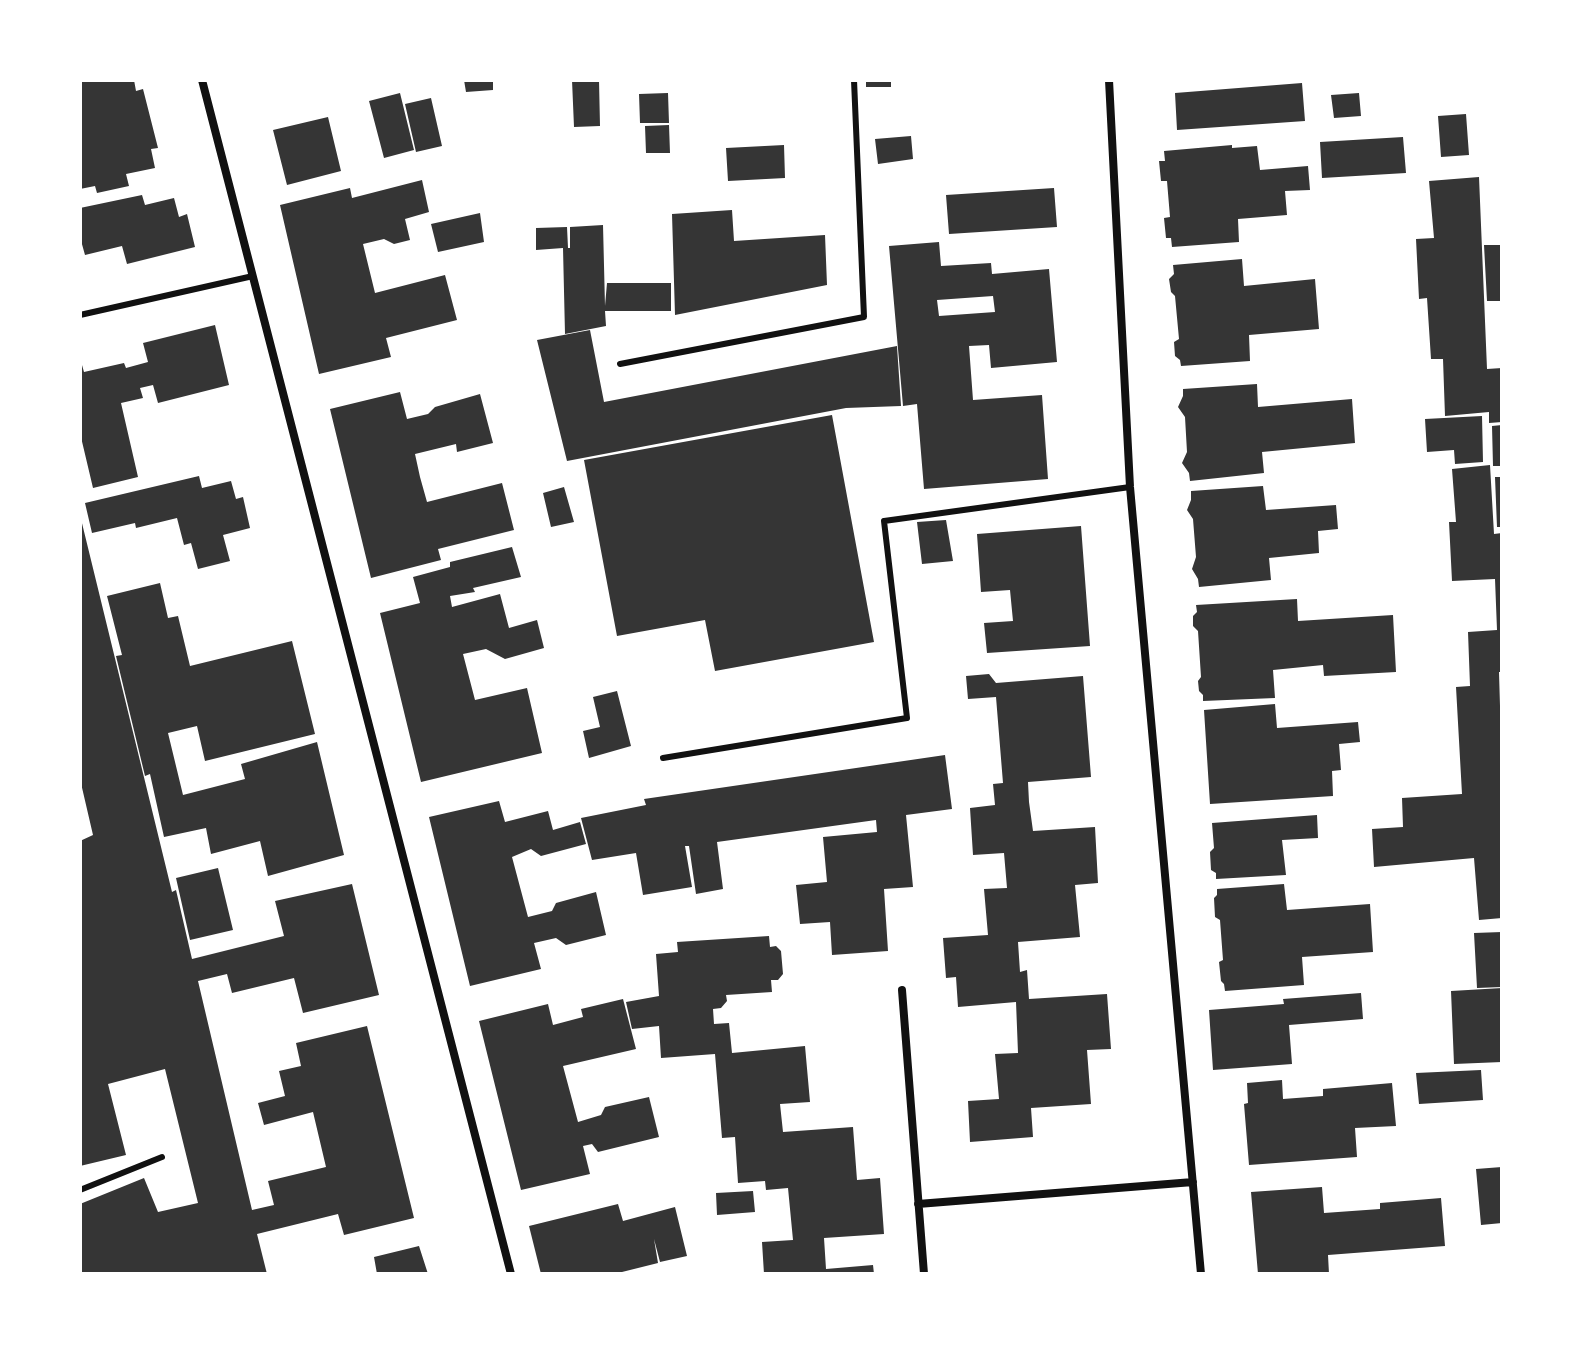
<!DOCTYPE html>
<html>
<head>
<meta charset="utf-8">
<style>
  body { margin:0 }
  #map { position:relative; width:1582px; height:1354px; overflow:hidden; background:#fff; font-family:Inter,sans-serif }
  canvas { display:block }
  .frame { position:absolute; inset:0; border:82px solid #fff; pointer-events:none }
</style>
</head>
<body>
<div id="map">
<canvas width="1582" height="1354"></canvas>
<div class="frame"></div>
</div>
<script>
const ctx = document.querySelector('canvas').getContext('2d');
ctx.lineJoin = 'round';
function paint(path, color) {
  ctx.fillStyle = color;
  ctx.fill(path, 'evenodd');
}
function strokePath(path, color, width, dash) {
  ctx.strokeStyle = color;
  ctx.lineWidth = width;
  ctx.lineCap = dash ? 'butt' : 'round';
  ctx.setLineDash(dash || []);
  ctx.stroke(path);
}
paint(new Path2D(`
  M80,80h54l2,11 7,-2 15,59 -7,1 4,19 -29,6 3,12 -32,7 -2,-7 -15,3z
  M464,80h29v10l-27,2z
  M572,80h27l1,46 -26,1z
  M866,80h25v7h-25z
  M1302,83l3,38 -128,9 -2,-37z
  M400,93l14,57 -30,8 -15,-57z
  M668,93l1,30h-29l-1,-29z
  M1359,93l2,23 -27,2 -3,-23z
  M431,98l11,48 -26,6 -11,-48z
  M1466,114l3,41 -28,2 -3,-41z
  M328,117l13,54 -54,14 -14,-55z
  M669,125l1,28h-24l-1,-27z
  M911,136l2,23 -35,5 -3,-25z
  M1403,137l3,36 -84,5 -2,-36z
  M784,145l1,33 -57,3 -2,-33z
  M1232,145v3l25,-2 3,24 48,-4 2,24 -25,1 2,24 -49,4 1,23 -67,5 -1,-9h-5l-2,-20 6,-1 -3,-36h-6l-2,-20h6l-1,-10z
  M1479,177l8,192 15,-1v54l-13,1v-11l-44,4 -2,-57h-12l-4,-61 -8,1 -3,-60 18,-1 -5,-57z
  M422,180l7,32 -24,7 5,21 -16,4 -10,-5 -21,5 12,49 70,-18 12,45 -71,18 5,19 -72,17 -39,-169 70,-17 2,10z
  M1054,188l3,39 -108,7 -3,-39z
  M142,195l3,10 29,-7 5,19 8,-3 8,33 -68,17 -5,-18 -37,9 -5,-18v-29z
  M732,210l2,31 91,-6 2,50 -152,30 -3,-101z
  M480,213l4,29 -46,10 -7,-28z
  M603,225l2,81 2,-23h64v28h-66l1,15 -41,8 -2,-86 -27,2v-22l31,-1 1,21h2v-21z
  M939,242l2,24 50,-3 1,11 57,-5 8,93 -66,6 -2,-23 -20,1 4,54 69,-5 6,84 -124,10 -7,-85 -14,2 -14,-160zM993,296l2,16 -56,4 -2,-16z
  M1484,245h18v56h-15z
  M1242,259l2,27 71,-7 4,50 -70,6 1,26 -69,5 -1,-6 -5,-4 -1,-14 5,-3 -4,-43 -4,-4 -2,-13 5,-5 -1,-9z
  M215,325l14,60 -71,18 -5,-18 -13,3 3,10 -22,5 17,74 -45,11 -13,-55v-75l4,14 40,-9 2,5 22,-6 -5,-19z
  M590,330l14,72 293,-56 4,60 -55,2 -279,53 -30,-121z
  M1257,384l1,23 94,-8 3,44 -93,9 2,21 -74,8 -1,-8 -7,-10 5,-11 -2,-35 -7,-10 5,-11v-7z
  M400,392l7,27 21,-5 7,-7 45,-13 13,49 -36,9 -1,-8 -41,10 5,23 7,25 75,-19 12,47 -76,19 3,11 -70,18 -41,-169z
  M832,415l42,227 -159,29 -10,-51 -88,16 -33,-176z
  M1482,416l1,46 -28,2 -1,-14 -27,2 -2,-33z
  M1502,425v41h-9l-1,-40z
  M1490,465l4,69 8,-1v139h-3l1,34h2v212l-23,2 -5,-62 -100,9 -2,-38 31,-2 -1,-29 60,-4 -6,-107 14,-1 -2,-54 29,-2 -2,-51 -43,2 -3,-59h7l-4,-53z
  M199,476l3,12 29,-7 5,18 7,-2 7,31 -27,7 7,26 -32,8 -7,-26 -7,2 -7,-27 -41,10 -1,-5 -43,10 -7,-30z
  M1495,477h7v50h-5z
  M1263,486l3,24 70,-5 2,24 -20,2 1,22 -50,5 2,22 -72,7 -1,-8 -6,-10 4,-12 -3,-38 -6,-9 4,-10v-9z
  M564,487l10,35 -23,5 -8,-34z
  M80,515l92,377 4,-2 16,69 92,-23 -9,-35 77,-17 27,111 -76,18 -9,-35 -62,15 -5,-19 -29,7 54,229 22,-5 -6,-24 58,-14 -13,-55 -49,13 -6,-22 27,-7 -6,-25 22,-5 -5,-23 71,-17 47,192 -70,17 -6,-21 -81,20 10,40h-187v-70l64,-26 14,34 40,-9 -33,-134 -57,15 18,71 -46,11v-325l13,-6 -13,-56z
  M946,520l7,41 -31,3 -5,-42z
  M1081,526l9,120 -103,7 -3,-30 29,-2 -3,-31 -29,2 -4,-58z
  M512,547l9,30 -48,11 2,4 -25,4 2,11 48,-13 9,34 28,-8 7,28 -39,11 -19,-10 -23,5 12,46 52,-12 15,65 -121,29 -41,-169 40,-10 -7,-26 37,-10v-5z
  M160,583l8,35 10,-2 12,50 102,-25 23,93 -110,27 -8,-35 -29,7 15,62 62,-16 -4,-15 76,-22 27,113 -76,21 -8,-35 -49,13 -5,-26 -42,9 -14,-63 -5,2 -29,-120 6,-1 -15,-59z
  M1297,599l1,22 95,-6 3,57 -72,4 -1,-11 -50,5 2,28 -72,3v-6l-4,-4 -1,-10 3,-4 -3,-46 -5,-5v-10l4,-4 -1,-7z
  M989,674l7,9 87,-7 8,101 -63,5 1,20 4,29 62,-4 3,56 -23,2 5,52 -62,5 2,30 7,-2 2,29 78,-5 4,55 -24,1 4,54 -60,4 2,29 -63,5 -2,-41 31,-2 -4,-45 23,-1 -2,-51 -58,5 -2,-30 -10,1 -3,-40 45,-3 -4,-46 23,-1 -3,-35 -31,2 -3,-47 25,-3 -2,-21 10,-1 -7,-86 -28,2 -2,-23z
  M617,691l14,55 -42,12 -6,-27 17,-4 -7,-30z
  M1275,704l2,24 81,-6 2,20 -21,2 2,26 -9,1 1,25 -123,8 -6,-94z
  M945,755l7,54 -46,6 7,72 -29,2 4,62 -56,4 -2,-33 -30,2 -4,-39 31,-3 -4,-45 54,-5 -1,-12 -159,22 6,47 -27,5 -7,-48h-4l7,41 -49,8 -7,-42 -44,7 -11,-42 65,-13 -2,-6z
  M499,801l6,21 43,-11 5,19 27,-8 6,22 -45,12 -10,-7 -19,8 16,60 24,-6 4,-8 40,-11 10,43 -40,10 -10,-7 -22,5 7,26 -71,17 -41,-169z
  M1317,815l1,23 -36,2 4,35 -70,4v-6l-5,-3 -1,-18 4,-4 -2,-25z
  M218,868l15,62 -43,10 -14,-62z
  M1284,884l3,26 83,-6 3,48 -71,5 2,28 -79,6 -1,-7 -3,-3 -2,-19 4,-2 -3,-40 -5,-3 -1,-19 3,-3v-6z
  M1502,932v55l-25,1 -3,-55z
  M769,936l1,11 6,-1 5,5 2,23 -5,6h-7l1,12 -46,3 1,6 -6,7 -8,1 1,15 15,-1 3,30 73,-7 5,56 -30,2 3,28 70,-5 4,53 23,-2 4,56 -60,4 2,31 47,-4 1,9h-92l-1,-2 -17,2 -2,-32 31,-2 -5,-52 -22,2 -1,-9 -27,2 -3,-46 -13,1 -7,-84 -54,4 -2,-32 -27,3 -6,-27 33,-6 -3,-42 22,-2 -1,-10z
  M1502,988v74l-48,2 -3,-73z
  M1361,993l2,26 -74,6 3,39 -79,6 -4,-60 75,-6 -1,-5z
  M623,999l13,50 -73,17 15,56 23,-7 4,-8 44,-10 10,40 -61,15 -6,-8 -9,2 7,28 -69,16 -42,-169 69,-17 5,21 30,-8 -2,-8z
  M1481,1070l2,30 -64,4 -3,-31z
  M1282,1080l1,19 40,-3v-7l69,-6 4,43 -41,2 2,29 -108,8 -5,-61 4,-1 -1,-20z
  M1502,1167v56l-21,2 -5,-56z
  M1322,1187l2,26 56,-4v-6l61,-5 4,48 -117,9 1,19h-71l-7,-82z
  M753,1191l2,21 -38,3 -1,-22z
  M618,1204l5,17 52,-14 12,49 -27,6 -6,-23 4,24 -44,11h-73l-12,-48z
  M419,1246l9,28h-51l-3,-17z`), '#353535');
strokePath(new Path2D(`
  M80,315l173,-39
  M620,364l244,-47 -10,-237
  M663,758l244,-40 -23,-197 246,-34
  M80,1190l82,-33`), '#111', 6);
strokePath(new Path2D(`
  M202,80l309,1194
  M1109,80l21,407 71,787
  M902,990l22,284
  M918,1204l275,-22`), '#111', 8);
</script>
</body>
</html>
